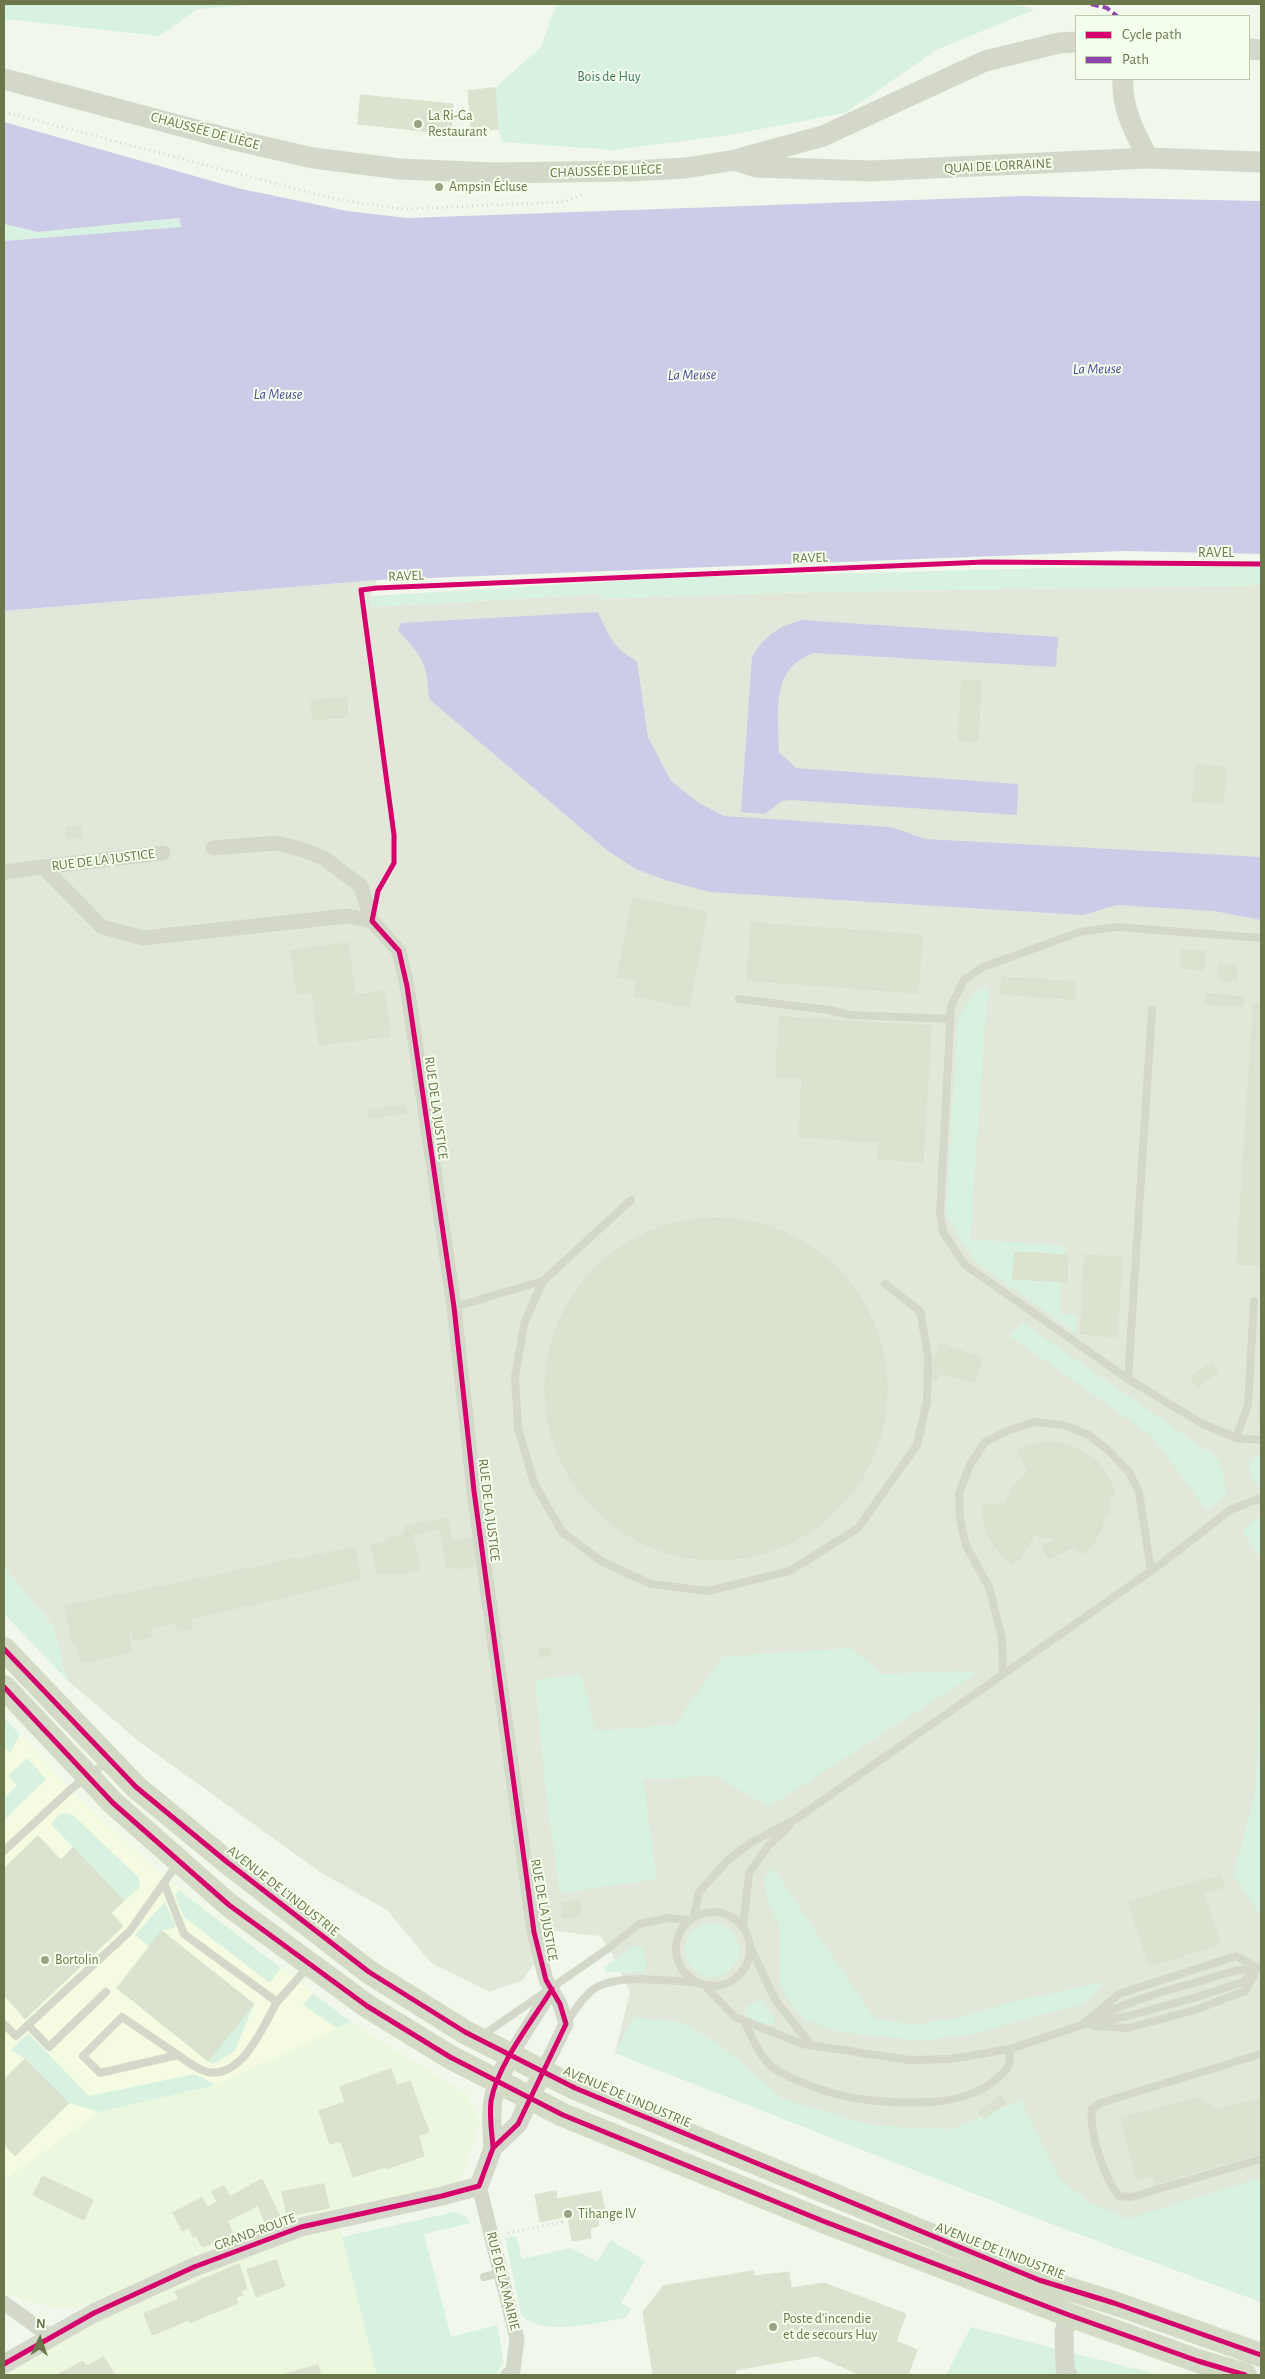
<!DOCTYPE html>
<html>
<head>
<meta charset="utf-8">
<style>
  body { margin:0 }
  #map { position:relative; width:1265px; height:2379px; overflow:hidden; background:#f1f8eb; font-family:"Alegreya Sans",sans-serif }
  canvas { display:block }
  .frame { position:absolute; inset:0; border:5px solid #6b774a; pointer-events:none }
  .legend { position:absolute; left:1075px; top:15px; width:175px; height:65px; box-sizing:border-box; background:#f5ffed; border:1px solid #bec9ac; margin:0; padding:6px 9px; list-style:none; font-size:15px; color:#6b774a }
  .legend li { display:flex; align-items:center; gap:10px; height:25px }
  .legend b { width:25px; border:1px solid #bec9ac }
  .north { position:absolute; left:15px; top:2314px; width:50px; height:50px; -webkit-text-stroke:4px #f5ffed; paint-order:stroke; rotate:3deg; font-size:14px; font-weight:700; line-height:20px; text-align:center; color:#6b774a }
  .north::after { content:''; display:block; margin:auto; width:18px; height:22px; background:#6b774a; clip-path:polygon(50% 0,100% 100%,50% 72%,0 100%) }
</style>
</head>
<body>
<div id="map">
<canvas width="1265" height="2379"></canvas>
<div class="frame"></div>
<ul class="legend">
<li><b style="height:6px;background:#d6006c"></b>Cycle path</li>
<li><b style="height:6px;background:#8e44ad"></b>Path</li>
</ul>
<div class="north">N</div>
</div>
<script>
const ctx = document.querySelector('canvas').getContext('2d');
ctx.lineJoin = 'round';
function paint(path, color) {
  ctx.fillStyle = color;
  ctx.fill(path, 'evenodd');
}
function strokePath(path, color, width, dash) {
  ctx.strokeStyle = color;
  ctx.lineWidth = width;
  ctx.lineCap = dash ? 'butt' : 'round';
  ctx.setLineDash(dash || []);
  ctx.stroke(path);
}
function write(font, color, halo, rows, align = 'center') {
  ctx.font = font + ' "Alegreya Sans",sans-serif';
  ctx.lineWidth = 4;
  ctx.setLineDash([]);
  ctx.textBaseline = 'middle';
  ctx.strokeStyle = halo;
  ctx.fillStyle = color;
  for (const [text, x, y, turn = 0] of rows) {
    ctx.save();
    ctx.translate(x, y);
    ctx.rotate((+turn || 0) * Math.PI / 180);
    ctx.textAlign = isNaN(turn) ? turn : align;
    if (halo) ctx.strokeText(text, 0, 0);
    ctx.fillText(text, 0, 0);
    ctx.restore();
  }
}
paint(new Path2D(`
  M351,2022l116,72 13,27 -20,60 -149,43 27,-5 39,156h-373v-18l90,-44 -6,-11 -17,6 -18,-1 -27,-6 -22,-10v-111l95,-68 117,-27z`), '#ecf7e0');
paint(new Path2D(`
  M4,1717l67,72 80,77 200,156 -135,63 -117,27 -95,68z`), '#f4fbe1');
paint(new Path2D(`
  M377,580l-7,16 1,11 229,-13 1,5 165,-6 495,-8v1717l-209,-78 -437,-171 15,-61 -21,-44 -9,-12 -44,-5 -33,49 -33,12 -59,-29 -44,-53 -67,-38 -183,-132 -70,-60 -14,-54 -49,-59v-956z`), '#e2e8d9');
paint(new Path2D(`
  M4,4h260l-66,5 -39,27 -155,-17z
  M556,4h461l17,6 -96,39 -93,64 -116,22 -115,15 -111,-8 -5,-13 -3,-41 46,-41z
  M179,218l2,10 -177,13v-17l34,8z
  M1127,566l134,1v18l-495,8 -165,6 -1,-5 -229,13 -1,-11 296,-18z
  M988,985l-18,254 95,7v9l-49,-3 -2,27 47,3 -2,32 18,1 -1,18 -98,-69 -17,-23 -15,-28 12,-194 16,-27z
  M1023,1323l192,133 9,16 2,22 -19,17 -55,-75 -142,-100z
  M1261,1454v34c-10,-7 -15,-18 -10,-30z
  M1261,1517v42l-19,-29 13,-11z
  M4,1567l49,59 14,54 -63,-66z
  M1261,1644v272l-28,-41 23,-85z
  M851,1648l30,26 73,-3 24,1 -209,135 -54,-31 -72,3 14,100 -97,14 -14,-100 -11,-113 46,-5 14,56 80,-6 47,-68z
  M4,1717l16,18 -10,18 -6,-6z
  M27,1758l19,21 -42,41v-21l13,-14 -9,-9z
  M66,1813l7,2 66,63 1,9 -16,14 -73,-77 9,-10z
  M773,1868l102,151 40,6 41,-7 61,-17 87,-19 -19,21 -114,31 -51,7 -85,-10 -31,-12 -12,-13 -12,-22 -1,-59 -11,-23 -4,-23z
  M179,1890l102,78 -11,15 -86,-66 -9,-22z
  M165,1902l11,25 -14,4 -12,16 -15,-12z
  M685 1950a27 27 0 1 1 54 0a27 27 0 1 1-54 0Z
  M636,1945c11,3 10,15 9,25l-6,2h-33l-2,-5z
  M313,1993l38,29 -14,6 -34,-23z
  M761,1998l14,21 -3,6 -15,-3 -14,-8 4,-7z
  M254,2004l-19,47 -22,13 -5,-3z
  M634,2017l49,6 35,20 65,56 91,27 79,3 68,-29 39,79 29,23 38,17 134,-41v124l-209,-78 -437,-171z
  M28,2033l61,63 106,-22 21,11 -117,27 -30,-9 -43,-44 -15,-9z
  M455,2212l9,3 7,8 -47,11 27,103 46,-12 7,38 -9,12h-118l-35,-138z
  M516,2236l6,23 48,-11 27,13 14,-21 34,21 -24,42 10,6 -5,9c-30,4 -82,20 -105,-3l-16,-77z
  M971,2327l189,48h-214z`), '#d8f1e1');
paint(new Path2D(`
  M4,122l233,66 110,23 60,7 617,-22 237,5v353l-137,-3 -747,29 -373,31v-370l177,-14 -2,-9 -141,14 -34,-8z
  M598,612c11,24 15,36 39,49l11,76 23,44 28,22 25,13 167,11 34,12 336,18v63l-47,-9 -97,-6 -34,10 -373,-23 -45,-12 -29,-11 -28,-18 -179,-152c-2,-39 -6,-40 -31,-69l3,-7z
  M803,620l255,17 -2,30 -243,-14c-44,17 -34,60 -34,99l17,16 222,16 -1,31 -226,-15 -9,1 -17,13 -24,-2 11,-155c12,-21 28,-32 51,-37z`), '#cccce8');
const building = new Path2D(`
  M495,88l3,41 -27,2 -3,-40z
  M361,95l92,9 -2,30 -93,-10z
  M962,680l19,1 -3,60 -19,-1z
  M347,698l1,19 -35,3 -2,-19z
  M1196,765l30,2 -3,36 -30,-1z
  M81,827l1,10 -15,1 -1,-10z
  M633,898l74,14 -18,95 -55,-11 3,-15 -19,-4z
  M752,923l170,12 -4,58 -171,-13z
  M348,943l7,52 29,-4 6,45 -71,9 -7,-53 -15,2 -6,-43z
  M1182,950l23,1 -1,19 -23,-2z
  M1219,965l18,1 -1,15 -18,-1z
  M1002,977l73,5v17l-74,-5z
  M1207,994l37,3 -1,9 -37,-2z
  M1254,1003l7,1v261l-24,-1z
  M780,1017l151,9 -8,136 -45,-3 1,-17 -80,-5 3,-59 -26,-1z
  M405,1106l1,7 -37,5v-8z
  M545 1389a171 171 0 1 1 342 0a171 171 0 1 1-342 0Z
  M1015,1252l53,3 -1,27 -54,-3z
  M1085,1255l37,2 -5,80 -36,-3z
  M940,1343l42,15 -8,25 -34,-10 -3,7 -8,-2z
  M1212,1363l6,9 -21,15 -6,-10z
  M1261,1383v41h-3z
  M1047,1442l22,3 26,14 12,16 9,21 -7,2 1,17 -5,-1 -4,16 -9,16 -9,9 -18,-22 -10,5h-10l-12,-4 -1,7h-3l-1,6h-3l-1,7 -3,-1 -1,7 -3,-1 -4,6 -12,-10 -10,-14 -7,-17 -1,-19h7l2,-2 6,3 2,-3 5,3 7,-18 16,-16 -11,-22 8,-4z
  M447,1518l5,24 -4,2 4,23 -5,1 -7,-39 -35,6 -1,-8z
  M412,1533l8,36 -26,6 -1,-3 -15,2 -7,-29 16,-3 -1,-3z
  M1065,1533l11,13 -28,13 -6,-13 13,-6v-2z
  M472,1538l6,27 -20,4 -6,-27z
  M452,1542l5,25h-5l-4,-23z
  M354,1547l7,32 -163,38 -7,2 1,9 -14,3 -2,-8 -48,10 4,19 -51,11 -4,-19 -4,1 -8,-39 221,-45 1,-3 9,2z
  M150,1630l1,7 -17,3 -1,-7z
  M550,1648l1,7 -11,2 -1,-7z
  M38,1836l23,24 12,-13 51,54 -13,12 12,13 -98,93 -21,-24v-126z
  M1221,1877l3,10 -20,6 -4,-12z
  M1200,1881l20,63 -71,22 -20,-64z
  M579,1901l2,14 -18,3 -2,-15z
  M162,1931l92,73 -46,57 -91,-73z
  M25,2059l44,44 -54,53 -11,-12v-64z
  M391,2069l6,16 13,-4 19,51 -51,18 -4,-11 -30,11 -4,-9 -10,3 -11,-33 26,-9 -5,-15z
  M1001,2096l5,7 -22,16 -5,-7z
  M1197,2098l22,12 42,-12v55l-104,30 -3,-8 -17,5 -16,-61z
  M419,2136l5,20 -38,13 -8,-19z
  M374,2139l11,28 -32,10 -9,-27z
  M43,2176l50,24 -9,20 -51,-25z
  M262,2179l18,38 -15,6 -7,-18 -8,5 -9,-19z
  M324,2184l5,24 -42,8 -5,-24z
  M224,2186l15,29 -11,6 -16,-29z
  M241,2191l9,19 -11,5 -9,-18z
  M556,2191l1,8 44,-8 4,20 -9,2 3,13 -9,2 1,10 -19,3 -4,-25 -28,6 -5,-27z
  M202,2198l6,9 9,-5 17,33 -32,12 -6,-11 -3,1 -4,-9 -7,3 -9,-18z
  M276,2260l9,26 -29,11 -9,-27z
  M239,2264l8,25 -6,2 2,4 -7,2 -11,-27z
  M225,2270l13,33 -12,5 -14,-32z
  M754,2271l1,5 34,-4 2,16 33,-5 82,31 -10,27 21,9 -9,25h-47l-44,-19 -82,14 1,5h-83l-10,-63 20,-26z
  M212,2276l14,32 -13,5 -12,-33z
  M201,2280l12,33 -12,5 -12,-32z
  M189,2286l12,32 -11,5 -15,-31z
  M178,2300l10,20 -13,6 -10,-21z
  M165,2305l10,21 -23,9 -8,-21z
  M104,2357l11,18h-58l26,-14 3,5z
  M318,2365l3,10h-39z`);
paint(building, '#dbe2d0');
strokePath(building, '#dae1cd', 1);
strokePath(new Path2D(`
  M4,112l327,86 69,11 164,-7 20,-9
  M508,2233l54,-11 -1,-4`), '#d4d8cb', 3, [1, 4]);
strokePath(new Path2D(`
  M1261,938l-145,-11 -36,5 -97,35 -19,13 -13,26 -11,208 3,18 22,33 163,114 73,44 35,15 25,2
  M739,999l90,11 21,5 100,4
  M543,1281l-18,40 -10,55 3,52 16,55 28,49 39,29 50,23 57,7 82,-20 68,-43 59,-83 10,-44 1,-45 -8,-45 -35,-27
  M454,1307l89,-26 88,-81
  M1128,1379l24,-369
  M1236,1438l12,-33 6,-104
  M1003,1674l-1,-35 -13,-52 -23,-41 -6,-28 -1,-25 11,-28 15,-23 22,-11 27,-9 30,3 25,10 20,16 20,21 10,20 12,79
  M4,1851l67,-62 37,-28
  M164,1883l20,51 93,68 32,-36
  M676 1949a37 37 0 1 1 74 0a37 37 0 1 1-74 0Z
  M694,1916l5,-24 28,-31 23,-18 46,-24 365,-255 69,-54 31,-12
  M743,1926l6,-53 19,-27 21,-20
  M751,1949l25,52 35,44
  M706,1987l29,30 67,27 108,16 41,-1 59,-10 72,-24 46,-9 69,-19 46,-15 15,-14
  M1095,2018c34,-17 69,-27 106,-37 19,-6 36,-12 56,-13
  M744,2021c8,17 17,40 34,50 27,15 61,26 91,29 39,4 93,7 125,-19 6,-5 12,-9 15,-17 1,-4 1,-11 1,-15
  M4,2024l12,12 12,-11 101,-93 49,-69
  M566,2024c7,-11 14,-23 24,-32 22,-20 75,-11 103,-10
  M1083,2024l36,-30 117,-38 22,12
  M28,2025l21,22 57,-55
  M1094,2026l34,2 67,-18 50,-19 9,-16
  M483,2035l126,-87 30,-24 30,-6 20,2
  M1261,2054l-161,49 -8,6c-3,23 12,69 27,87l12,1 130,-38
  M178,2055l-56,-38 -39,39 17,17 78,-18c9,6 20,15 30,17 35,6 55,-46 69,-70
  M484,2277l16,-4`), '#d4d8ca', 8);
strokePath(new Path2D(`
  M213,848l63,-5 28,7 21,9 36,27 11,35 27,30 8,35 47,321 20,184 60,441 12,48 14,24 6,20 -24,49
  M43,867l120,-14
  M4,872l39,-5 59,60 41,11 205,-22 24,5
  M510,2056l42,-67
  M479,2186l38,153 -4,31 -5,5
  M4,2303l47,34`), '#d4d8ca', 15);
strokePath(new Path2D(`
  M493,2148c-3,-44 -3,-52 17,-92
  M4,2364l90,-51 100,-46 107,-40 141,-31 37,-10 14,-38 25,-24 24,-51
  M1068,2375l-3,-6 -1,-37 5,-17`), '#d4d8ca', 19);
strokePath(new Path2D(`
  M1249,49l12,1
  M4,79l222,59 87,20 87,11 94,4 136,-2 55,-3 50,-8 88,-24 162,-75 74,-18 17,-1
  M1123,79c-2,28 12,54 25,79
  M738,161l18,6 114,4 278,-13 113,4`), '#d4d8ca', 21);
strokePath(new Path2D(`
  M4,1649l132,138 91,75 142,110 96,60 110,56 464,192 75,23 147,52
  M4,1687l109,116 116,102 138,101 83,51 113,58 260,106 246,94 129,46 47,14`), '#d3dbc7', 24);
strokePath(new Path2D(`
  M1091,4l16,4 10,8`), '#8e44ad', 4, [8, 4]);
strokePath(new Path2D(`
  M4,1649l132,138 91,75 142,110 96,60 110,56 464,192 75,23 147,52
  M4,1687l109,116 116,102 138,101 83,51 113,58 260,106 246,94 129,46 47,14
  M493,2148c-1,-15 -4,-32 -2,-47 6,-36 42,-81 61,-112
  M4,2364l90,-51 100,-46 107,-40 141,-31 37,-10 14,-38 25,-24 48,-100 -6,-20 -14,-24 -12,-48 -60,-441 -20,-184 -47,-321 -8,-35 -27,-30 6,-30 16,-28v-28l-33,-245 16,-2 607,-26 277,2`), '#d6006c', 5);
for (const [x, y, r, color] of [
  [418,124,5,"#9aa482"],
  [439,187,5,"#9aa482"],
  [45,1960,5,"#9aa482"],
  [568,2214,5,"#9aa482"],
  [773,2327,5,"#9aa482"]
]) {
  const dot = new Path2D();
  dot.arc(x, y, r, 0, 2 * Math.PI);
  ctx.fillStyle = color;
  ctx.fill(dot);
  strokePath(dot, '#f5ffed', 2);
}
write('14px', '#427d66', '#f5ffed', [
  ["Bois de Huy",609,77]
]);
write('14px', '#6b774a', '#f5ffed', [
  ["La Ri-Ga",428,116],
  ["Restaurant",428,132],
  ["Ampsin Écluse",449,187],
  ["Bortolin",55,1960],
  ["Tihange IV",578,2214],
  ["Poste d'incendie",783,2319],
  ["et de secours Huy",783,2335]
], 'left');
write('14px', '#6b774a', '#f5ffed', [
  ["CHAUSSÉE DE LIÈGE",205,131,15],
  ["QUAI DE LORRAINE",998,166,-3],
  ["CHAUSSÉE DE LIÈGE",606,171,-2],
  ["RAVEL",1216,553],
  ["RAVEL",810,558,-2],
  ["RAVEL",406,576,-2],
  ["RUE DE LA JUSTICE",103,860,-7],
  ["RUE DE LA JUSTICE",436,1108,82],
  ["RUE DE LA JUSTICE",489,1510,83],
  ["AVENUE DE L'INDUSTRIE",283,1891,38],
  ["RUE DE LA JUSTICE",544,1910,80],
  ["AVENUE DE L'INDUSTRIE",627,2097,23],
  ["GRAND-ROUTE",255,2232,-20],
  ["AVENUE DE L'INDUSTRIE",1000,2251,21],
  ["RUE DE LA MAIRIE",503,2281,76]
]);
write('italic 15px', '#524ca0', '#f5ffed', [
  ["La Meuse",1097,369,-1],
  ["La Meuse",692,375,-1],
  ["La Meuse",278,394]
]);
</script>
</body>
</html>
